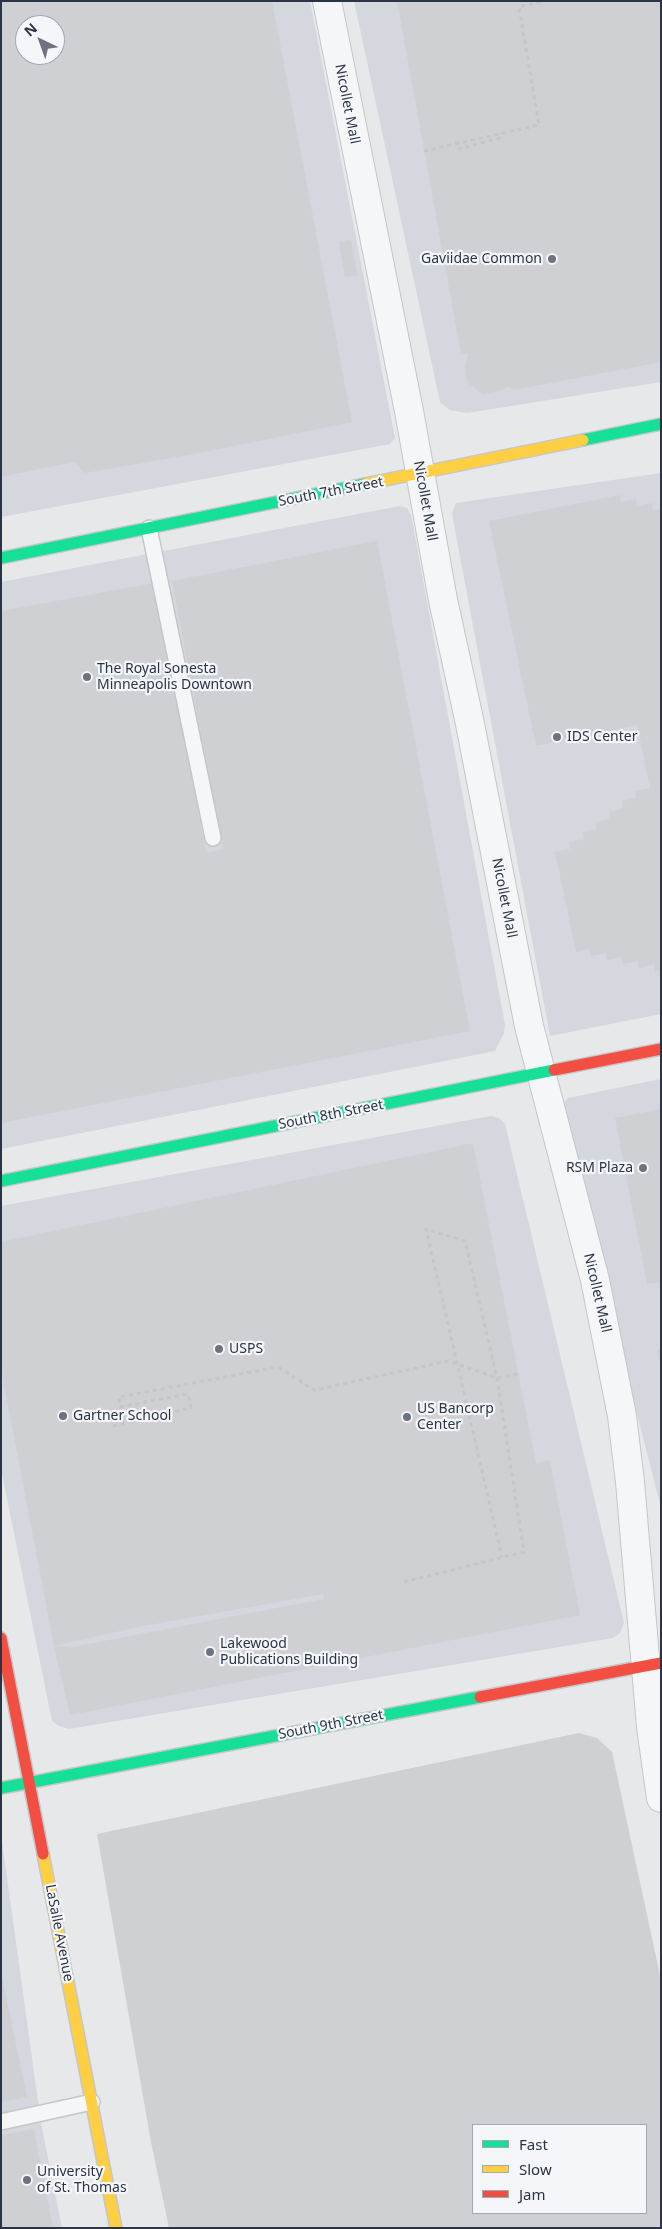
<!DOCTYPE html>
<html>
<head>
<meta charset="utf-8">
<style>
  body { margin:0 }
  #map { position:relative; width:662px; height:2229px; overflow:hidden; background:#e6e8ea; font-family:"Noto Sans",sans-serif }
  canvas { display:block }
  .frame { position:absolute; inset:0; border:2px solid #2b3445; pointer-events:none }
  .legend { position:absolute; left:472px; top:2124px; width:175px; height:90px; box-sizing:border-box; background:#f4f6f9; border:1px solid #a4a8b1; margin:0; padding:6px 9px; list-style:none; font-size:15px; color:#2b3445 }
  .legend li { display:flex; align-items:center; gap:10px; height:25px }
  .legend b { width:25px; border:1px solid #a4a8b1 }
  .north { position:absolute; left:15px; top:15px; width:50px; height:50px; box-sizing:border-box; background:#f4f6f9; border:1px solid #a4a8b1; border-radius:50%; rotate:318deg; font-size:14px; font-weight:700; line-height:20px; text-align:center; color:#2b3445 }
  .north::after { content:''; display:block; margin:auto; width:18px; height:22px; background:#6c737f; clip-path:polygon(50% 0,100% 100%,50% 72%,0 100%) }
</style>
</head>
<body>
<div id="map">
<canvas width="662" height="2229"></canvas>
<div class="frame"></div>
<ul class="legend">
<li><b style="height:6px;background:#16e098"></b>Fast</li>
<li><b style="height:6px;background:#ffcf43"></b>Slow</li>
<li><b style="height:6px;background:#f24e42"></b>Jam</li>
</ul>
<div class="north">N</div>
</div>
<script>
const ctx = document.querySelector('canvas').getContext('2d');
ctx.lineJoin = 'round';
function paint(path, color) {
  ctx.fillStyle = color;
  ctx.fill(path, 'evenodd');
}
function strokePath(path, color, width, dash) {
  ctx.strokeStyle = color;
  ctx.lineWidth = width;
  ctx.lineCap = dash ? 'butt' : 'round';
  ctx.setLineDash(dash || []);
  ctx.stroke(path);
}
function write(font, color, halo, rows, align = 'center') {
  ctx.font = font + ' "Noto Sans",sans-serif';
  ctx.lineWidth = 4.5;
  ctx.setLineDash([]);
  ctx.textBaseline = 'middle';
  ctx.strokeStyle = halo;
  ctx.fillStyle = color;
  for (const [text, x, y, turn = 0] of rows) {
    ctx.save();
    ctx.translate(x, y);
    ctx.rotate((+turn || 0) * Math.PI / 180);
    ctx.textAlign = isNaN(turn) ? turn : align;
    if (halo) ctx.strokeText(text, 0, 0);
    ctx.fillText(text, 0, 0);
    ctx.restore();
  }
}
paint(new Path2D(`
  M1,1h309l85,437 -5,6 -389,73zM25,25h30v30h-30z
  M354,1h307v381l-194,31 -17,-3 -10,-8z
  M661,473v541l-111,22 -98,-522 4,-11z
  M400,506l7,2 4,7 94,510 -1,8 -9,18 -494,98v-567z
  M661,1079v429l-100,-393 1,-11 6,-6z
  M491,1116l8,2 6,6 119,499 -4,10 -7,5 -544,91 -10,-3 -7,-5 -51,-252v-263z
  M1,1834l40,289 21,105h-61z`), '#d4d7dd');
paint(new Path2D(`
  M1,1h271l80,421 -147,30 -120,21 -11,-11 -73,15zM25,25h30v30h-30z
  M397,1h264v361l-147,28 -6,-4 -9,5 -16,3 -16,-12 -2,-15 3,-14 -7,1z
  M351,240l6,35 -12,2 -6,-35z
  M620,495l1,7 15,-3 1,7 15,-3 1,7 8,-2v462l-6,2 -1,-8 -15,4 -1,-7 -15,3 -1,-7 -15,3 -1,-7 -15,3 -1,-7 -14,3 -21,-100 15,-3 -1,-7 15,-3 -2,-7 15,-3 -2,-7 15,-3 -1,-7 14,-4 -1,-7 14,-3 -1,-7 15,-3 -13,-63 -101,21 -47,-225z
  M377,541l93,490 -469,92v-512l153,-28 52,270 17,-4 -51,-268z
  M661,1109v173l-14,2 -32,-166z
  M473,1143l63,320 14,-3 30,155 -510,100 -16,-69 -53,-277v-127zM323,1594l1,5 -252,48 -18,-1 84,-19z
  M661,1349v14h-1l-3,-13z
  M579,1733l18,5 15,14 49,228v248h-492l-18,-86 -54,-308zM473,2125h173v88h-173z
  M1,1972l26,125 -26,5z
  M34,2129l19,99h-52v-93z`), '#ced0d3');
const lane = new Path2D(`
  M149,528l64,310
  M1,2122l91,-20`);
const street = new Path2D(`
  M327,1l82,410 34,189 26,119 60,307 66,254 27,136 8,66 21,245 10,71`);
const fast = new Path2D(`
  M583,440l78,-16
  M1,558l364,-74
  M1,1181l553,-111
  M1,1788l479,-91`);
const slow = new Path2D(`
  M365,484l218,-44
  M43,1854l73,374`);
const jam = new Path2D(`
  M554,1070l107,-21
  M1,1638l42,216
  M480,1697l181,-34`);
strokePath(lane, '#c4c6c8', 18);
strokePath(street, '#c4c6c8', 30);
strokePath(fast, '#c4c6c8', 14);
strokePath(slow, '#c4c6c8', 14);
strokePath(jam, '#c4c6c8', 14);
strokePath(new Path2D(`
  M456,141l2,8 42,-11 -1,-5
  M424,151l115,-26 -20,-118 24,-6
  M113,1426l78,-18 -3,-14 -68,13 -1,-10 159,-30 36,23 134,-29 49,17 20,-4
  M404,1582l120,-30 -27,-174 -32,-137 -39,-12 76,328`), '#c5c6ca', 3, [4, 4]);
strokePath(lane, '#f5f6f7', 15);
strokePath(street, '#f5f6f7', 28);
strokePath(fast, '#16e098', 11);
strokePath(slow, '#ffcf43', 11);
strokePath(jam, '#f24e42', 11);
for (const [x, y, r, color] of [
  [552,259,5,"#6c737f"],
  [87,677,5,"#6c737f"],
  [557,737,5,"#6c737f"],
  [643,1168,5,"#6c737f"],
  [219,1349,5,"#6c737f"],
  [63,1416,5,"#6c737f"],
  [407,1417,5,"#6c737f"],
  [210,1652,5,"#6c737f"],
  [27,2180,5,"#6c737f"]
]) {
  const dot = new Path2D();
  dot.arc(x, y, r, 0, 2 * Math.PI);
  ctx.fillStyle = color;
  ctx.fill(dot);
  strokePath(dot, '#f4f6f9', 2);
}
write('14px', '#2b3445', '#f4f6f9', [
  ["Nicollet Mall",347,104,79],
  ["South 7th Street",331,492,-11],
  ["Nicollet Mall",425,501,80],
  ["Nicollet Mall",504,898,79],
  ["South 8th Street",331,1115,-11],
  ["Nicollet Mall",597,1293,77],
  ["South 9th Street",331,1725,-11],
  ["LaSalle Avenue",59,1933,79]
]);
write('14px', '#2b3445', '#f4f6f9', [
  ["Gaviidae Common",542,259,"right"],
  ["The Royal Sonesta",97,669],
  ["Minneapolis Downtown",97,685],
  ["IDS Center",567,737],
  ["RSM Plaza",633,1168,"right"],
  ["USPS",229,1349],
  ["US Bancorp",417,1409],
  ["Center",417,1425],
  ["Gartner School",73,1416],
  ["Lakewood",220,1644],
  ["Publications Building",220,1660],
  ["University",37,2172],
  ["of St. Thomas",37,2188]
], 'left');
</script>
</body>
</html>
